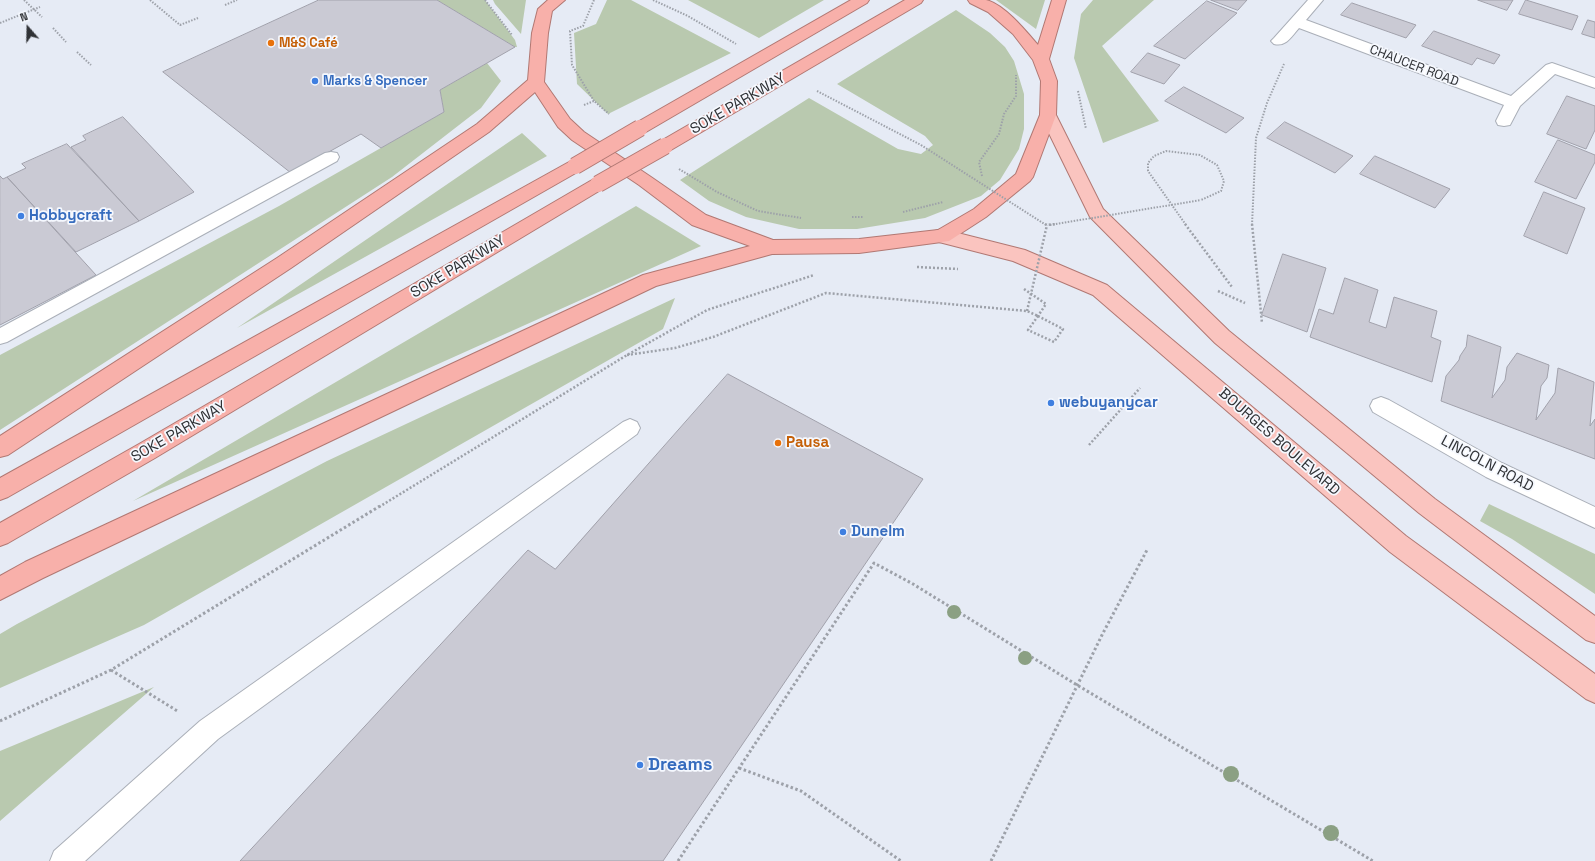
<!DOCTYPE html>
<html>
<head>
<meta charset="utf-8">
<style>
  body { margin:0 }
  #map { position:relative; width:1595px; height:861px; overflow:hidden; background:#e6ebf5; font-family:"Space Grotesk",sans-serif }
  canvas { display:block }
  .north { position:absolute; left:8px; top:8px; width:40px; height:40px; -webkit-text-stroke:3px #f5f8fe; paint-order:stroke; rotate:340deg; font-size:11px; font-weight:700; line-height:16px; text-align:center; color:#303236 }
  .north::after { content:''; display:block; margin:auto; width:14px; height:18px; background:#303236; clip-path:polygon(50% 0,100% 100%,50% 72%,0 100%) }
</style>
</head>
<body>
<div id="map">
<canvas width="1595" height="861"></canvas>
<div class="north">N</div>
</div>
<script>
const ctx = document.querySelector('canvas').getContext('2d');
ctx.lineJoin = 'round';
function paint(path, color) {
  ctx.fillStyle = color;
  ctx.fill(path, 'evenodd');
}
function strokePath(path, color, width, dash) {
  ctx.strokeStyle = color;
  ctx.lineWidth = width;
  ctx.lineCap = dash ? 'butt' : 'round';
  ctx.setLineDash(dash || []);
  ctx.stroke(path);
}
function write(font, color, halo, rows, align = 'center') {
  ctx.font = font + ' "Space Grotesk",sans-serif';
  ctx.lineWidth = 3.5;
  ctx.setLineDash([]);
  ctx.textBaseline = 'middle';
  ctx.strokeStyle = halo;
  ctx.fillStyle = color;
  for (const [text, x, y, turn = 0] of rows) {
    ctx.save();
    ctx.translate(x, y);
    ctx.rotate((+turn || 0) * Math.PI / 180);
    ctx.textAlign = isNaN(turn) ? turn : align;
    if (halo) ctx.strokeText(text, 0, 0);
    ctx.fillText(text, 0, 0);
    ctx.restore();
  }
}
paint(new Path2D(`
  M437,0h48l30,40 2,7h-2z
  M493,0h33l-5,34 -26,-30z
  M607,0h24l100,53 -123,61 -31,-30 -3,-51 22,-9z
  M688,0h136l-65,38z
  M996,0h49l-9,29z
  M1093,0h61l-52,46 57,75 -56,22 -29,-85 7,-44z
  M956,10l34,23 15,14 9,14 10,33v35l-5,20 -19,31 -19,16 -56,22 -68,11h-58l-53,-12 -37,-16 -29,-21 129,-82 89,51 23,5 12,-9 -8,-9 -88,-52z
  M487,63l14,18 -20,27 -89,69 -392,253v-75l279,-149 165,-94 -4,-22z
  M522,133l25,23 -310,172z
  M636,206l65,40 -568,255z
  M675,298l-12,31 -519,296 -144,63v-54l17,-10 310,-163z
  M1489,504l106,50v40l-83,-55 -32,-18z
  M154,687l-154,134v-70z`), '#b9c9af');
const building = new Path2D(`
  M319,0h118l78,47 -75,43 4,22 -63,36 -20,-14 -70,39 -128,-101z
  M1211,0h36l-9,10z
  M1478,0h35l-6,10z
  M1526,0l52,16 -6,14 -53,-16z
  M1207,1l30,12 -52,46 -31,-13z
  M1352,3l64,22 -10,13 -65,-23z
  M1588,20l7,2v16l-13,-4z
  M1434,31l66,24 -6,9 -17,-6 -5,7 -50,-19z
  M1148,53l32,12 -16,19 -33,-12z
  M1184,87l60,31 -18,15 -61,-32z
  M1567,96l28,10v24l-9,19 -39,-15z
  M123,117l71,75 -55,29 -68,-74 15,-7 -3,-4z
  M1285,122l68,34 -18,17 -68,-35z
  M1558,140l37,15v7l-19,37 -41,-17z
  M67,144l72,77 -63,31 -69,-75 19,-9 -4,-4z
  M1375,156l75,33 -15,19 -75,-34z
  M0,176l3,3 4,-2 89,98 -96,50z
  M1544,192l41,16 -18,46 -43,-18z
  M1283,254l43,14 -19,64 -45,-17z
  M1345,278l33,12 -9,32 17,6 8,-31 43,14 -6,26 10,4 -9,41 -122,-45 9,-28 14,5z
  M1468,335l33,12 -9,51 13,-18 2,-13 10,-14 32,12 -2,13 -6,8 -5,34 19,-27 3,-25 36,14 -4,44 5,-7v40l-154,-58 5,-25 13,-16 1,-4 6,-9z
  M728,374l195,105 -260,382h-423l288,-311 27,19z`);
paint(building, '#cacad4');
strokePath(building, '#a1a1ab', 1);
const service = new Path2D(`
  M331,152l6,1 2,4 -2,4 -330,181 -7,2v-16l325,-175z
  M630,419l7,3 3,6 -3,6 -419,305 -133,122h-35l4,-10 146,-130 423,-299z`);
const minor = new Path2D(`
  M1308,0h15l-17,20 205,76 35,-31 6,-2 43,15v10l-40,-14 -35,32 -10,19 -6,1 -6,-1 -2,-4 8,-16 -205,-77c-8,9 -13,19 -25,16l-3,-3 3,-3z
  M1381,397l8,3 113,63 93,44v21l-109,-51 -113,-65 -3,-6 3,-6z`);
const primary = new Path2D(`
  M1048,110l6,1 49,98 126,122 206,168 160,117v27l-9,-3 -167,-127 -204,-170 -125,-126 -50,-102 2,-4z
  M942,229l83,21 82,35 299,251 189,138v29l-9,-4 -196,-147 -297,-257 -80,-34 -78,-20 -2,-5 2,-5z`);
const trunk = new Path2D(`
  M548,0h17l-13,11 -4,22 -4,49 26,37 14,13 67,45 55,38 67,25 86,-1 79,-9 36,-21 42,-35 24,-59 1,-34 -8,-21 -20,-26 -25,-22 -18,-9 -2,-3c5,0 13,0 18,0 18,4 40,31 52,45l14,-45h14l-17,59 8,22 -1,34 -23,62 -3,4 -44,36 -37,24 -90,12 -87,1 -116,32 -613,292 -43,22v-24l25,-14 618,-287 107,-29 -58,-21 -53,-40 -67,-45 -14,-13 -23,-35 -46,40 -198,136 -283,187 -8,2v-21l277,-178 200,-134 51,-44 4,-47 6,-24z
  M851,0h18l-2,3 -221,129 -6,1 -6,-1 -2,-4 2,-4z
  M905,0h18l-2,3 -250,147 -6,2 -6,-2 -3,-4 3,-4z
  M575,160l6,2 3,4 -3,4 -573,327 -8,3v-22l569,-316z
  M598,178l6,2 3,4 -3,4 -449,270 -147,85 -8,3v-23l139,-79 453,-264z`);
strokePath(service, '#aaafb8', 2);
strokePath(minor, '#aaafb8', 2);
strokePath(primary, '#b17873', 2);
strokePath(trunk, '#b17873', 2);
strokePath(new Path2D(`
  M24,0l18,17
  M150,0l30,25 18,-7
  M485,0l27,35
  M594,0l-11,26 -13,5 2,34 22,36
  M653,0l35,16 48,28
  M225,5l12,-5
  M0,23l40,-16
  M53,28l13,14
  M77,52l14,13
  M817,91l104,54
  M1078,91l8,38
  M584,105l10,-4 15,13
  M679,169l38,23 41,19 43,7
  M982,176l-3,-14 20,-28 5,-20 12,-18v-21
  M903,212l40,-10
  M852,217h11
  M1186,225l-38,-54v-8l6,-7 12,-5 34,4 17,10 7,16 -3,10 -20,9
  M1252,225l4,-87 11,-35 17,-39`), '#9da1a9', 2, [1.5, 1.5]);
strokePath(new Path2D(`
  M1185,224l47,63
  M1252,224l10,99
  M917,267l41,2
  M1024,289l22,15 -8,12
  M1218,291l27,12
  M1038,316l25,13 -9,13 -26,-12z
  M627,355l48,-7 38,-11 113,-44 201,18 11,5
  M1089,445l51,-57
  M379,507l248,-152 80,-45 107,-35`), '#9da1a9', 2.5, [2, 2]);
strokePath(new Path2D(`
  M111,670l68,42
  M0,721l111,-51 269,-164
  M739,768l62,23 100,70
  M678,861l196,-298 39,21 164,101 296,176
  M991,861l111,-226 45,-85`), '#9da1a9', 3, [2.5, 2.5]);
paint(service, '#fff');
paint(minor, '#fff');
paint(primary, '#fac4bf');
paint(trunk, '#f8b0aa');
const trunkBridge = new Path2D(`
  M575,166l65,-38
  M598,184l67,-38`);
strokePath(trunkBridge, '#b17873', 18, []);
strokePath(new Path2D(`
  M921,145l125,80
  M1050,225l151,-25`), '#9da1a9', 2, [1.5, 1.5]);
strokePath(new Path2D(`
  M1045,224l2,1 9,-1
  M1027,311l20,-86`), '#9da1a9', 2.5, [2, 2]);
strokePath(trunkBridge, '#f8b0aa', 16);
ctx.fillStyle = '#8ba083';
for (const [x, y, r] of [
  [954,612,7],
  [1025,658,7],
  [1231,774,8],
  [1331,833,8]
]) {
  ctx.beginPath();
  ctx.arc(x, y, r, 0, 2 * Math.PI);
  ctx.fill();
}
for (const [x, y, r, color] of [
  [271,43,4,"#e8710a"],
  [315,81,4,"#3f7fe0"],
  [21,216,4,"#3f7fe0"],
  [1051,403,4,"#3f7fe0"],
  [778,443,4,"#e8710a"],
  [843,532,4,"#3f7fe0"],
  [640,765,4,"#3f7fe0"]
]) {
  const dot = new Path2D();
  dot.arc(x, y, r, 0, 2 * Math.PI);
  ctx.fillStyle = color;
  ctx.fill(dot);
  strokePath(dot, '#f5f8fe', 1.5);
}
write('bold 13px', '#c56008', '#f5f8fe', [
  ["M&S Café",279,43]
], 'left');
write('13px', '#303236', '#f5f8fe', [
  ["CHAUCER ROAD",1414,66,21]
]);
write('bold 13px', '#366cbe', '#f5f8fe', [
  ["Marks & Spencer",323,81]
], 'left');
write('15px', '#303236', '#f5f8fe', [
  ["SOKE PARKWAY",738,104,-30],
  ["SOKE PARKWAY",458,267,-31],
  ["SOKE PARKWAY",179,432,-30],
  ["BOURGES BOULEVARD",1279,442,41],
  ["LINCOLN ROAD",1487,464,28]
]);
write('bold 15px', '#366cbe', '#f5f8fe', [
  ["Hobbycraft",29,216],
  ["webuyanycar",1059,403],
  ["Dunelm",851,532]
], 'left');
write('bold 15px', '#c56008', '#f5f8fe', [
  ["Pausa",786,443]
], 'left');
write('bold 18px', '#366cbe', '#f5f8fe', [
  ["Dreams",648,765]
], 'left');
</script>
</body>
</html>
